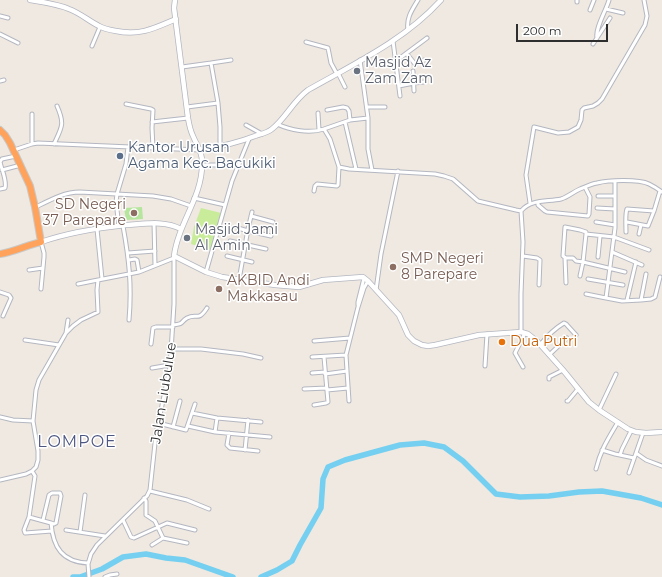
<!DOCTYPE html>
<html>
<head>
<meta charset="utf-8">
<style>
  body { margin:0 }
  #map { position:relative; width:662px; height:577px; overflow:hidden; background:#efe9e1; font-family:Montserrat,sans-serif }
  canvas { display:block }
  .scale { position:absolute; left:516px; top:24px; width:92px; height:18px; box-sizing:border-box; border:2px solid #2e2e2e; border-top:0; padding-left:5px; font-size:12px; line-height:14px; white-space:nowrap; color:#2e2e2e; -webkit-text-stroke:3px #fff; paint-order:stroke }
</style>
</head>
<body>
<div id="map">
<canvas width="662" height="577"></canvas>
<div class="scale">200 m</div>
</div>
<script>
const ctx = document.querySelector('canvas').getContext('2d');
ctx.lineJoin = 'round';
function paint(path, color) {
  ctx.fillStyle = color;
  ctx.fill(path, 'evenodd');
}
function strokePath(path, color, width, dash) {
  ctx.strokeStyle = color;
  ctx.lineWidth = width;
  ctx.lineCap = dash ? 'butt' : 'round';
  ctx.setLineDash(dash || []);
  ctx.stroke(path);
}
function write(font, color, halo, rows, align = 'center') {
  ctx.font = font + ' Montserrat,sans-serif';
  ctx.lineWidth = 3;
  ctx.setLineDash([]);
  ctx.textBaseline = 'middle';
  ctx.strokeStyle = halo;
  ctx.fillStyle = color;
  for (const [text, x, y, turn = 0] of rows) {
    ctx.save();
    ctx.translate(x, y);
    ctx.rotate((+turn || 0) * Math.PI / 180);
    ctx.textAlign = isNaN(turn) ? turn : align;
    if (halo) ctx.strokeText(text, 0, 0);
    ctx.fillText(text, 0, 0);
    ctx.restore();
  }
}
paint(new Path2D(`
  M142,207l1,12 -17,1 -2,-12z`), '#b6e59e');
paint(new Path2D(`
  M201,208l20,5 -10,37 -20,-6 3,-17z`), '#c9ec9a');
strokePath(new Path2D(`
  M73,577h7l22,-8 21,-12 23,-3 20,4 19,2 48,17
  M261,577l16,-7 15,-9 8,-16 21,-37 2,-29 5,-12 17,-7 55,-15 24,-2 20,4 19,14 33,33 24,3 29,-1 30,-4 23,-1 39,7 21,7`), '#75cff0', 5.5);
const street = new Path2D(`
  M577,2v-2
  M606,9l17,4
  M590,10l4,-10
  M0,16l8,2
  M408,30c-2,-12 4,-20 10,-30
  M0,34l18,9
  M597,38c-2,-10 9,-27 12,-38
  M393,41l7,55
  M306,42l22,6 3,15 6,11
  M593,44l17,-26
  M92,46l8,-19
  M407,54l8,10 9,-4
  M360,60l8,58v31l4,21
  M396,61l31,-23
  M211,63l20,-3
  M182,67l29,-4 7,40 2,24v20
  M413,71l1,20
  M338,73l7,14
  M0,81l4,-1
  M399,86l15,-3 10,-1
  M126,104l25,5 2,1 -1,18 1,20
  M187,107l31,-4
  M367,107h18
  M327,110l16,-3 4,1 2,3 1,9
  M318,113l1,17
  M152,122l36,-4
  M345,122l11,47
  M277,124c13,6 32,10 47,5l6,10 9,28 10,2 86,5 9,2 9,3 25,22 38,9 5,1c10,-12 26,-9 40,-12 7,-2 12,-7 19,-10 5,-2 11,-5 17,-6 11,-3 42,-4 52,1 4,2 9,5 13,8
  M246,125l16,9
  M324,129l26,-9 18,-2
  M32,144v-30
  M54,144c8,-17 11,-20 3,-38
  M14,150l18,-6 6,-1 162,7
  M0,162c2,9 7,18 5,26l-5,1
  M0,162l2,-3 14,-3
  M203,165h35
  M2,170l19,-5
  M615,181v47l-9,70 16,3 19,-1 5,-26
  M314,191l1,-5 2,-2 20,2 1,-1 1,-18
  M598,196h17
  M194,198l31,7
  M538,202v3l7,6 2,1 41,4 1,-2 1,-17 -5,-10
  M530,203l-4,-28 8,-48 24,6 11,-1 9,-5 3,-7 1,-10 2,-2 9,-2 5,-3 4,-4 43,-74 2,-9 -3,-16
  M36,207c14,-7 28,-15 44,-15l73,4 18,3 20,7
  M597,208l18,1
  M521,211l2,31 -2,52v38
  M654,211l6,-20
  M251,216l22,6
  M596,222l19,3
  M154,223l1,42
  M119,226l-3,-24 1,-8 9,-30 2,-17
  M123,226c6,33 9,60 6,94
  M238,228l10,3 23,5
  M97,229l5,50
  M626,232c0,-7 -1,-18 1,-23l27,2 -6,15 -21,-4
  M586,234l-3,28 42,10
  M639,234l2,-9
  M230,241l36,8
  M612,252l30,13
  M128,253l27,-2
  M227,256l25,6
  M523,256l14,2 3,2 -1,25
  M598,257l2,-21
  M565,258l1,25
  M129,260l6,-1 2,1 2,12
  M29,270l14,-2
  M206,272l26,-91 17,-42
  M580,276l3,-14 -7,-1 -3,-3h-7l-3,-2 2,-29 15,3 6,2v2l28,3 35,13
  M588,279l35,6
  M239,280l9,-51 4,-17
  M78,284l20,-4
  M41,289l3,-32v-4l-3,-11
  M376,290l5,-36 17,-83
  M0,292l9,3 2,3 -8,18
  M586,294l20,4
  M627,300l9,-38
  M641,300l10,-1 4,-2 5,-20
  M358,305v-3l6,-24
  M173,325c12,-1 7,-3 14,-7 10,-5 11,4 20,-10
  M66,333l2,-13
  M25,340l34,5
  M314,341l36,-3
  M151,344l2,-16 3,-1h17
  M540,345c7,-9 14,-16 24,-22l2,1 10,11
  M172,349h29l42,5 18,4
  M549,355l18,-17
  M312,357l34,-2 12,-48 6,-19 4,-7
  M485,366l2,-32
  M523,367l-8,-14 10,-20
  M152,368l18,-3
  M347,371l2,30
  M312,373l13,-1
  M325,374l22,-3 -1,-16
  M549,379v-2l14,-7
  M304,389l23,-1
  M327,390l21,-2
  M567,401h1l10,-12
  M314,405l12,-2 2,-1 -4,-45
  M599,410l17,-36
  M192,413l25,5 44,4
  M0,417l13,3 20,1
  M158,423l28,7 9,-26
  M188,426l27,6 55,5
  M173,427l7,-26
  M215,432l2,-14
  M229,433l-2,12 3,3 28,3
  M245,450l3,-30
  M602,450l13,4 19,4
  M636,453l10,7 16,6
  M620,455l2,-6 9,-18
  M596,469c5,-20 12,-30 22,-47
  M32,471l3,5 -6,41 22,6c2,24 11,39 37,40
  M629,473l14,-40
  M0,480l26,-6 6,-3 4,-4 2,-7v-9l-5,-30 3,-31 3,-10 27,-47 7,-7 8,-6 17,-8 -1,-22 1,-10 41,-8 35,-14
  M150,491l37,9 22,9
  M144,498l2,3v14l9,6 8,17
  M29,517l-5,13 1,3 27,-2
  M43,520l6,-25 3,-2h8l1,3 -5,27 -2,1 -3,-1
  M123,520l8,17 3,1 33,-15 28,7
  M66,530l39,6
  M80,532l5,-37
  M152,545l11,-7 24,5
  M89,577l-1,-13 3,-10 6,-9 50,-49 3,-6 6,-56 14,-67 4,-63v-48
  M105,577l5,-2 7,-1`);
const secondary = new Path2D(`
  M30,0c13,2 27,4 39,9 11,4 20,12 30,17 5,3 11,4 17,5 24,5 39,-3 60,-12
  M175,0l-1,8 14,110c1,6 2,12 5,18 4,10 10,17 9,29 0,32 -24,59 -28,91l32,16 16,5 53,8 24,2 24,-7 40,-3 5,4 31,34 9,20 6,6 8,4 6,1 7,-1 44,-10 42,-3 7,2 9,7 26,29 26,32 10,8 29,19 8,3 10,1 16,-1
  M200,150c19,-3 37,-7 55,-14 6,-2 12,-3 17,-7 14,-11 21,-28 36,-39 46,-26 97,-50 133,-90
  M41,242c29,-10 56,-14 85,-17 19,-1 38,-5 55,4`);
const highway = new Path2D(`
  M0,130l5,5 5,8 20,43 5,21 6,35c-14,3 -27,10 -41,12`);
strokePath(street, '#b4b7c1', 5);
strokePath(secondary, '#b4b7c1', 6);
strokePath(highway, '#c9c9c9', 8);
strokePath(street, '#fff', 3);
strokePath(secondary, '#fff', 4.5);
strokePath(highway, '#ffa35c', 6);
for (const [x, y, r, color] of [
  [357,71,4,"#6b7280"],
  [120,156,4,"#5c6f8a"],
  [134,213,4,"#8d6e63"],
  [187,238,4,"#6b7280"],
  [393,267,4,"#8d6e63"],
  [219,289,4,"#8d6e63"],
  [502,342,4,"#e8710a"]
]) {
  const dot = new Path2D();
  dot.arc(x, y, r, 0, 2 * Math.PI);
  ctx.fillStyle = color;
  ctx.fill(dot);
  strokePath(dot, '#fff', 1.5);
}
write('14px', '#5b616d', '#fff', [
  ["Masjid Az",365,63],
  ["Zam Zam",365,79],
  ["Masjid Jami",195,230],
  ["Al Amin",195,246]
], 'left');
write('14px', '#4e5e75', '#fff', [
  ["Kantor Urusan",128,148],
  ["Agama Kec. Bacukiki",128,164]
], 'left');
write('14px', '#785e54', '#fff', [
  ["SD Negeri",126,205,"right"],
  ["37 Parepare",126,221,"right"],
  ["SMP Negeri",401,259],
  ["8 Parepare",401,275],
  ["AKBID Andi",227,281],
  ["Makkasau",227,297]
], 'left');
write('14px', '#c56008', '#fff', [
  ["Dua Putri",510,342]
], 'left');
write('14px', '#2e2e2e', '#fff', [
  ["Jalan Liubulue",164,393,-81]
]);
ctx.letterSpacing = '1px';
write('16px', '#4d5680', '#fff', [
  ["LOMPOE",77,442]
]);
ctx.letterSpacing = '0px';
</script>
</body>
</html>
